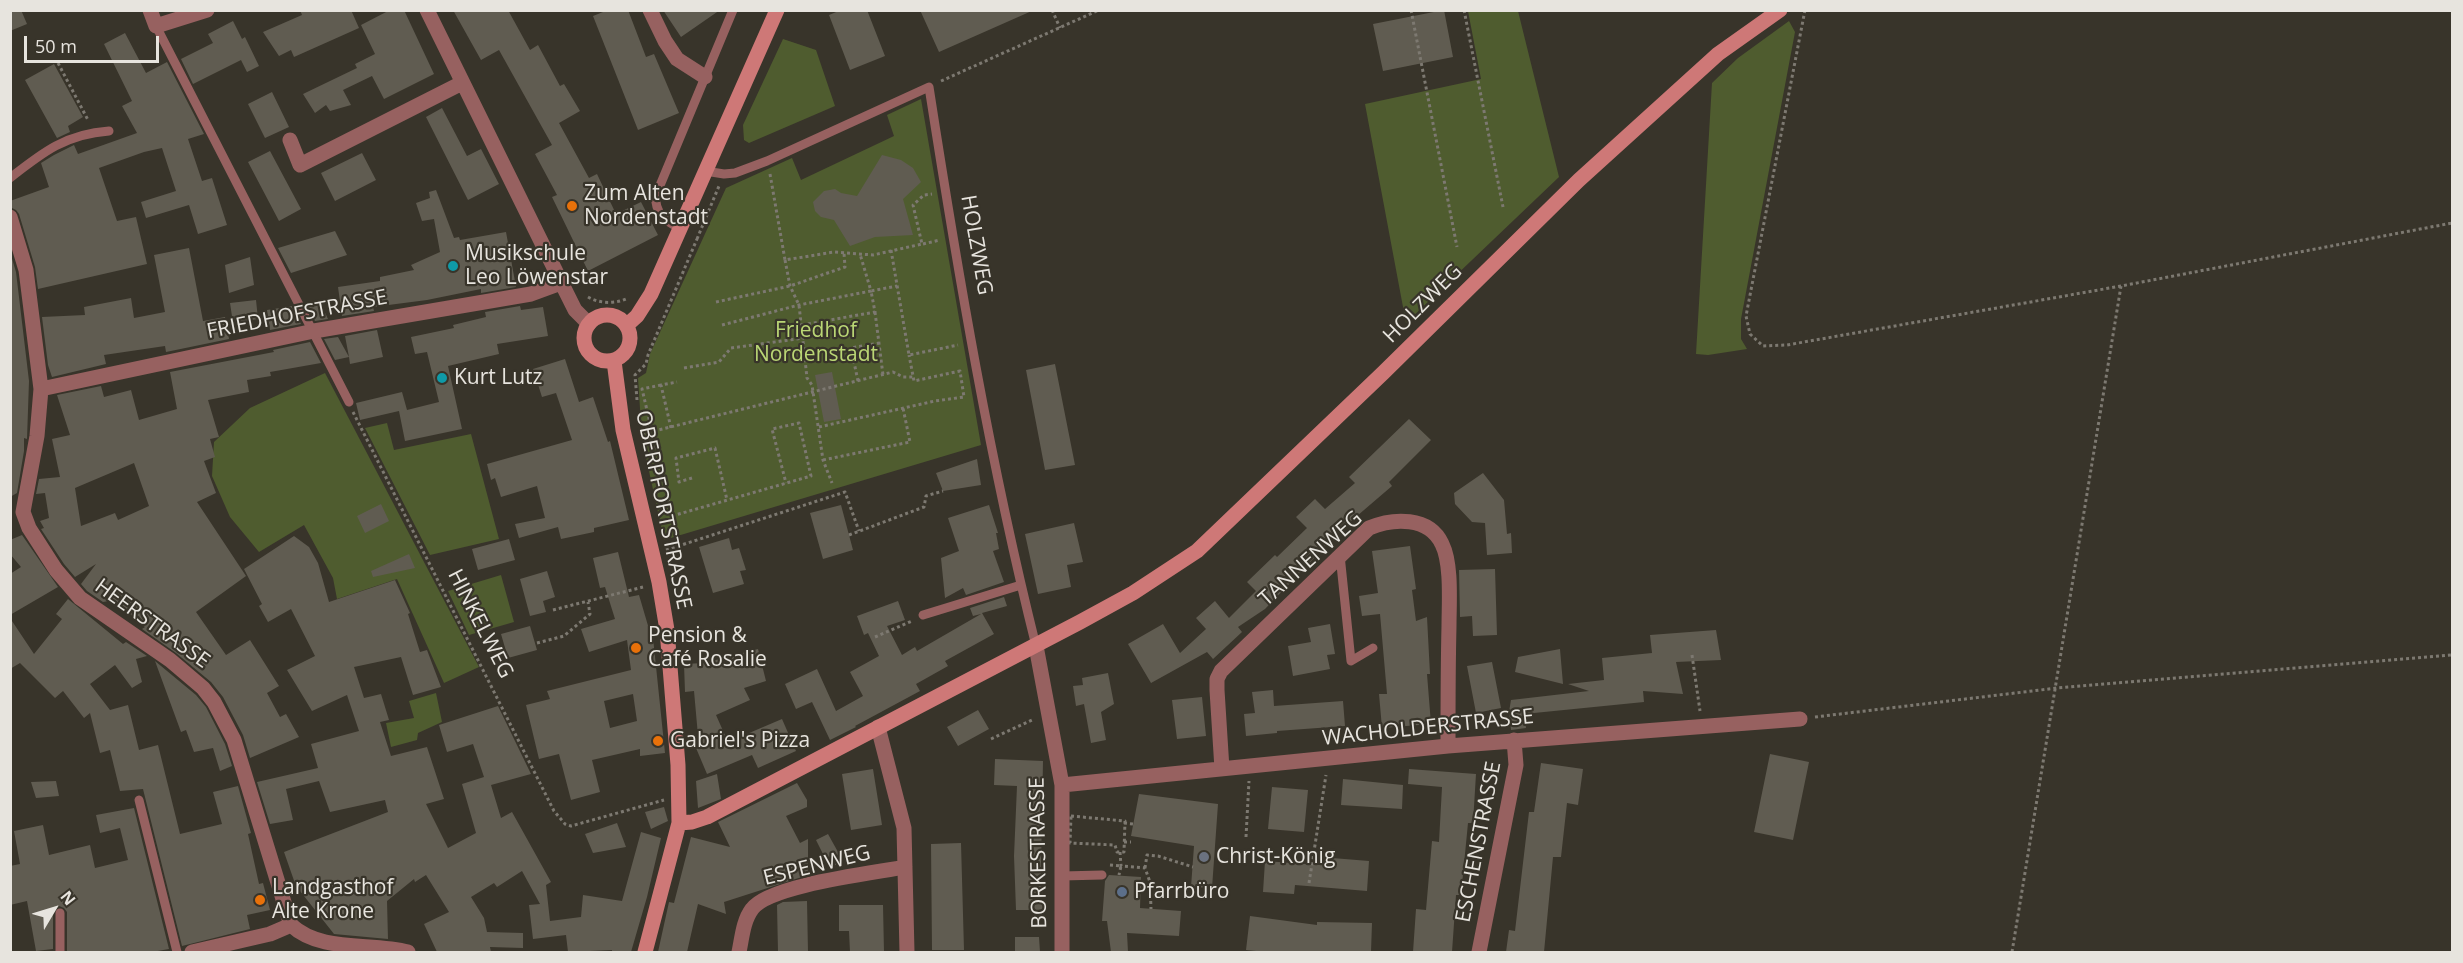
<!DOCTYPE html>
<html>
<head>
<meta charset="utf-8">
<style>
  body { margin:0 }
  #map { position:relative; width:2463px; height:963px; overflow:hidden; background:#38342a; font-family:"Open Sans",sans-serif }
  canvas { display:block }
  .frame { position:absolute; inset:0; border:12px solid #e7e4de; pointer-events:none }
  .north { position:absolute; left:24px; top:879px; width:60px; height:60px; -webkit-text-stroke:4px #38342a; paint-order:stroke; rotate:52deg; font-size:16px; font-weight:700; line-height:24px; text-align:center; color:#e7e4de }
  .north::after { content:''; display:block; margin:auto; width:21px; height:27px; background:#e7e4de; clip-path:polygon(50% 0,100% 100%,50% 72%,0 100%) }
  .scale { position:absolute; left:24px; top:36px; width:135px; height:27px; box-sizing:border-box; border:3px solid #e7e4de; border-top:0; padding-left:8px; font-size:18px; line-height:21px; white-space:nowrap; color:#e7e4de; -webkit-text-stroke:4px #38342a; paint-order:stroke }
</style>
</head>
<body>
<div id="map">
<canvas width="2463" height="963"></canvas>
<div class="frame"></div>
<div class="north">N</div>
<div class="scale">50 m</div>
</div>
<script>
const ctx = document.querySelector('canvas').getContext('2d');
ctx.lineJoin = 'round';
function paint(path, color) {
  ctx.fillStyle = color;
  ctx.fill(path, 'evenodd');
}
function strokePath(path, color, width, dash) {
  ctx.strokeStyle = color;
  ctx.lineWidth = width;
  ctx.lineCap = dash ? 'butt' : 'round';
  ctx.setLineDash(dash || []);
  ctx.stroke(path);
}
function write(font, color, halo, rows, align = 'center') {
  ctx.font = font + ' "Open Sans",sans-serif';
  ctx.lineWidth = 4.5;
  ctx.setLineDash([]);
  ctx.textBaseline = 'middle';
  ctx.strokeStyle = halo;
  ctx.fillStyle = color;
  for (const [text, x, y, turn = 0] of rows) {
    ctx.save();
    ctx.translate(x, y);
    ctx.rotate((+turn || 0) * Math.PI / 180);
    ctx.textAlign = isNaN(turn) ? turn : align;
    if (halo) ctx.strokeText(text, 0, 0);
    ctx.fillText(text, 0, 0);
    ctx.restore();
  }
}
paint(new Path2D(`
  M1468,11h50l41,166 -153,146 -41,-219 116,-25z
  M1789,21l6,11 -54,287v20l6,10 -39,6 -12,-1 16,-271 26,-25z
  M783,39l33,11 19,56 -86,37 -5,-3 -1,-15z
  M921,99l60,346 -317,95 -22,-101 -4,-61 8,-5 4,-19 76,-166 66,-30 9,22 93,-44 -7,-21z
  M325,373l154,294 -35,16 -47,-104 -60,20 -4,-21 -29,-53 -45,27 -29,-35 -18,-41 2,-34 36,-34z
  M387,423l7,27 77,-16 28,105 -69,16 -65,-127z
  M501,575l13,47 -45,13 -21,-44z
  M436,693l6,29 -24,11 -1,7 -26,7 -5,-24 28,-5 -5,-17z`), '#4f5c2f');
paint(new Path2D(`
  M10,10h11l6,14 -17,7z
  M300,10h51l8,18 -65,29 -3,-7 -12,6 -16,-24 39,-17z
  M390,10h14l30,64 -50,25 -12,-23 -29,14 8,15 -21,6 -4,-6 -11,8 -12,-19 54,-26 -2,-4 20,-10 -14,-29z
  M453,10h55l22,40 8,-5 22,41 4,-2 16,27 -21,12 30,55 8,-4 19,40 25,-12 17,33 -70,36 -36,-74 5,-2 -22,-41 17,-9 -53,-95 -18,10z
  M608,10h20l18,47 8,-3 25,59 -41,17 -45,-114z
  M663,10h57l-39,27z
  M841,10h26l18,46 -35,14 -21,-55z
  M920,10h114l-95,42z
  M1444,10l9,47 -70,14 -10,-47z
  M233,21l9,18 3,-2 14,29 -12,6 -6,-12 -48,24 -12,-25 32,-16 -5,-9z
  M125,33l21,40 21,-11 37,72 -16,5 14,42 10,-3 15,47 -29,9 -9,-29 -43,13 -5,-16 35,-11 -14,-43 -18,4 -45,16 18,53 19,-4 11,47 -109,25 -3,-22 -16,-53 -3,-4 -6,-3v-6l39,-14 -8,-24 13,-8 20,-10 4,9 59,-21 -15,-27 10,-5 -28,-57z
  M54,64l29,53 -15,9 2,6 -13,6 -32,-58z
  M272,92l17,35 -24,11 -17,-34z
  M442,108l25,48 14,-7 18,35 -31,16 -42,-83z
  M270,151l31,58 -22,12 -31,-59z
  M362,153l14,27 -41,21 -14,-28z
  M882,155l19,5 12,8 8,14 -18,17 10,36 -38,2 -25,9 -16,-26 -13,-3 -6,-6 -2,-9 11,-11 11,-2 6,4 16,3z
  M436,190l18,48 5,-1 1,3 46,-8 10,55 -35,6v-4l-54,11 -54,7 1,4 -32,5 -4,-29 42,-6v-4l34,-7 -3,-5 29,-13 -6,-33 -12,2 -6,-18 14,-5 -1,-6z
  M335,231l12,24 -56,18 -13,-25z
  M189,248l14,73 22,-4 4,22 -63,13 -1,-6 -61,9 2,9 -54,13 -4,-12 -6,-48 43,-2 -1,-8 47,-9 3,20 31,-6 -11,-57z
  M10,252l6,20 13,109 -2,58 -3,-1v13l-7,42 -7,4z
  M250,257l4,28 -25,8 -4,-28z
  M256,300l2,19 -25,4 -3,-20z
  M319,300l9,19 -13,2 -9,-18z
  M292,306l9,18 -31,6 -3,-20z
  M520,306l1,4 22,-3 5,29 -51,8 2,10 -51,12 14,63 -57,12 -6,-30 -39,9 -4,-17 46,-11 5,18 32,-8 -12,-50 -12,2 -4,-17 43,-9 -1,-3 33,-8 -1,-5z
  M377,330l6,27 -33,7 -1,-7 -14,3 -11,-21 14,-2 11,20 -4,-21z
  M310,342l11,21 -51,9 1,4 -24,4 2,12 -41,8 11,37 -9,2 5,18 -11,4 12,32 -19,9 49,74 -50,36 30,43 24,-15 29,46 -12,7 13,24 6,-3 13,23 -49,21 -7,-23 -20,-38 -12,-15 -35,-29 -34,-24 3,-2 -31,-27 -11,2 -16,-11 -6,-7 15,-20 -21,13 -11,-13 -23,-35 3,-1 -4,-7 9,-3 -4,-25 -9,1 3,-15 21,-2 -8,-38 18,-4 -13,-40 44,-9 3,11 27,-7 8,30 38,-11 -7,-37 104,-20 -1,-2zM134,463l15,43 -31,14 -3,-7 -34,13 -6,-38z
  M565,359l14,43 14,-5 15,45 2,-1 19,79 -35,8v4l-33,7 -3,-12 -39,11 -4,-14 30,-6 -8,-32 -36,11 -6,-19 -4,2 -4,-16 85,-24 -16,-47 -14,4 -9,-28z
  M1055,364l20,101 -30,5 -19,-100z
  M832,372l9,47 -17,3 -9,-47z
  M1409,419l22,21 -42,42 3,4 -49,42 -78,81 -27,18 4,5 -29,27 -6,-7 -56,31 -23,-39 35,-20 17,29 26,-24 -10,-11 19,-17 14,17 27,-27 -9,-9 28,-27 2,2 30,-29 -11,-11 19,-18 10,10 30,-26 -6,-6z
  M977,459l4,26 -38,6 -7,-18z
  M1483,473l21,27 3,34 4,-1 1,20 -25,2 -2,-32 -13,-1 -17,-18 -1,-11z
  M381,504l8,17 -24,12 -8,-17z
  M841,505l12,45 -30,9 -13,-46z
  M989,505l9,28h-2l3,16 -6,2 11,31 -38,13 -3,-7 -18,10 -4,-40 18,-7 -11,-33z
  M1074,523l9,39 -16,3 4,22 -33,7 -13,-60z
  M22,535l36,52 -48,28v-41l11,-7 -11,-13v-14z
  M294,536l15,11 9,16 11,39 66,-22 15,33 -2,1 12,38 7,-2 14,37 -28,8 -12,-38 -47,10 10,31 17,-4 8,26 -9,2 11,34 36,-9 17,52 -18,5 22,44 28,-15 -14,-49 22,-7 -11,-33 -26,8 -8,-27 59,-19 33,68 -40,11 10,33 11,-6 39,70 -5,3 4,36 31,-4 2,-22 39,6 19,-69 20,6 -14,59 -16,55h-19v-2l-44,2 -2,-17 -33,4 -4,-34 11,-1 -18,-33 -25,16 -3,-4 -23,14 13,21 3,14 36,1v15l-33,-1 1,5h-54l-13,-28 25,-12 -23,-37 -11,7 -1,-3 -27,22 1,38 -54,-5 -34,-43 -2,1 -14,-40 104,-40 -3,-12 -55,12 -11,-31 -33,8 7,31 -23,4 -13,-42 61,-14 -7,-24 48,-13 -12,-36 -35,16 -25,-41 28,-14 -24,-47 -23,13 -9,-16 3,-2 -18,-35z
  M729,538l3,12 7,-2 7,22 -6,1 4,13 -31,9 -14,-46z
  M509,539l6,21 -37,10 -6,-21z
  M1410,546l6,43 -4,1 4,31 11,-4 3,57h-3l4,50 -49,4 -3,-34h8l-7,-80 -18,2 -3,-20 19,-3 -6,-42z
  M618,552l11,45 10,-2 10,34 3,-1 13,125 -25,3v-7l-48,11 8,32 -29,8 -12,-46 -20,5 -13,-54 24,-6 -3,-8 84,-21 -4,-30 -38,12 -8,-23 34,-10 -10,-32 -5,1 -7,-30zM633,694l4,27 -27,7 -6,-27z
  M409,554l6,14 -42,9 -2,-6z
  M1495,569l2,66 -24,1 -1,-20 -12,1 -1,-47z
  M547,571l8,26 -12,4 3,11 -16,4 -10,-37z
  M1004,597l3,9 -25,7 12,21 -49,27 3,5 -32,18 4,7 -65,35 1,1 -26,13 -18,-38 -16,7 -11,-25 32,-15 19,42 27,-15 -13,-24 29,-16 -11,-23 -4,2 -7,-19 41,-15 7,19 -18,6 15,29 13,-8 2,4 64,-37 -8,2 -3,-8z
  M68,599l55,45 3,-2 21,14 -11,3 6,23 -10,6 -17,-23 -25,19 20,26 18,-5 11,45 19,-5 22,89 42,-10 -9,-32 25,-6 13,47 -3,1 11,50 4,-1 7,27 -23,5 3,14 -68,17 -39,-157 -23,2 -10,-41 -10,3 -10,-40 -6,5 -21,-27 -8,7 -35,-35 -10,6v-51l24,36 28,-35 -6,-5z
  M1330,624l5,30 -8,1 3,14 -37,7 -5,-30 23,-4 -3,-14z
  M530,626l7,24 -29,8 -7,-24z
  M1716,630l5,30 -45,2 7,32 -40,-3 1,11 -120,12 2,14 -15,2 -2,-18 2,-12 78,-9 -21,-7 36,-4 -2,-22 50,-5 -2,-18z
  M758,649l8,32 -22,7 6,12 -34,15 12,27 54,-23 14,32 -38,17 -6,-13 -45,19 -11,-26 3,-1 -5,-56 -9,1 -1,-28 20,-1z
  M1560,649l3,35 -48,-12 3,-15z
  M155,661l41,34 10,12 19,37 7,22 -12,5 -7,-23 -19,4 -8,-22 -5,2z
  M1492,662l9,46 -25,5 -9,-47z
  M1108,673l6,31 -13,8 5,28 -15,3 -7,-39 -8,2 -3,-20 10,-1 -1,-7z
  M1273,690l1,16 69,-5 2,25 -68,5v2l-31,3 -2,-22 11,-1 -3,-21z
  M1202,697l4,39 -29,3 -5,-39z
  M978,710l11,19 -31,17 -11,-19z
  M1770,754l39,8 -16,78 -39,-8z
  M995,759l48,2 -2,106 3,43h-28l-2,-54 3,-70 -23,-1z
  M1541,763l42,6 -5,36 -11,-2 -6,54h-8l-9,95h-38l3,-22 6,1 14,-119h5z
  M873,769l9,56 -31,5 -9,-56z
  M1409,769l67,5 -3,49h-5l-7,72h-5l-4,57h-39l3,-43 10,1 6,-69 7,1 3,-55 -34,-3z
  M717,774l4,25 -23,9 -2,-27z
  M1343,779l60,6 -1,24 -61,-4z
  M56,781l3,15 -23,2 -5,-16z
  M797,783l10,17v7l-21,9 14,27 8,-4v36l-84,27 2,12 -28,-10 -11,48h-29l11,-50 5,1 17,-66 39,10 -12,-25z
  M1272,787l36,3 -4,42 -36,-3z
  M1139,794l79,10 -6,84 -21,-1 3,-41 -63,-10z
  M664,807l4,14 -17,8 -6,-17z
  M134,808l35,141 -17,3h-85v-40l-3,-4 -5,-2 -6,6v37l-17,2 -9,-50 -17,4v-39l10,-2 -6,-33 29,-6 6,30 41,-10 5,23 33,-8 -8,-32 -20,5 -4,-18z
  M617,823l9,24 -33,6 -8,-19z
  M828,834l15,27 -13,7 -14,-28z
  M961,843l3,107h-32l-1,-106z
  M1320,857l49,4 -2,30 -72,-6 -1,9 -31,-2 2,-31 54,4z
  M1109,875l32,2 -1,31 41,3 -2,25 -52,-3 1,19h-17l-4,-31h-5l3,-40z
  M807,901l1,51h-30l-1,-47 6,-3z
  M839,905h44l1,47h-34l-1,-21h-10z
  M1250,916l67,9v-3l55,1 -1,29h-105l-20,-2z
  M1015,937h24l1,15h-25z`), '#605c51');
strokePath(new Path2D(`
  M1052,10l8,18
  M1411,10l46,237
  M1464,10l39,197
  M1805,10l-59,306 4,18 13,12 24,-1 334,-59 331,-63
  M58,63l30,57
  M941,81l158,-71
  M770,174l15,86 49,-8 39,3 49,-11 -9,-39 11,-10 8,-1
  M697,239l22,-53
  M923,244l17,-4
  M891,250l18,105 49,-10
  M785,260l5,26 9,19 8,73 5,7 11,75 9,23
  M588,297c12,7 28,7 40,1
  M716,302l74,-16 55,-19 -1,-14
  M875,312l8,63
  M722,325l77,-20 72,-14 -11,-37
  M802,325l73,-13 -4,-21 26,-5
  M684,368l35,-6 12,-14 73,-10
  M858,381l-7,-33 28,-5
  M661,385l-19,4 30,127 139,-40 -12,-53 -27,6 14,54
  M637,400l-2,-25 11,-11 2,-9 49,-116 -3,-2
  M353,412l201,399 11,13 6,2 93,-26
  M819,427l116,-26 29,-4 -4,-26 -46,10 -5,-26
  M671,428l-10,-43 16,-3
  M642,434l251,-62 10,5h10
  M823,460l87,-18 -7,-34
  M692,478l-13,4 -3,-24 39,-10 12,52
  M849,535l75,-28 2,-11 17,-5
  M666,550l179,-58 14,39
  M553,610l90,-23
  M875,637l37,-16
  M537,643l27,-7 26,-22 -2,-12
  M1692,655l8,56
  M1815,717l242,-29 395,-33
  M991,739l43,-20
  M1071,816l54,5 -1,31h-7l-2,-7 -45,-2z
  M1124,823l9,1
  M1246,837l3,-56
  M1124,842h7
  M1120,852l1,14 24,2 5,14 1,27
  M1110,865l11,1 -2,9
  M1145,868l2,-13 11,1 35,11
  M1309,883l17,-108
  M2012,952l109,-666`), '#7d7971', 3, [3, 3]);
strokePath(new Path2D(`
  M156,26l193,376
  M705,171l19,3 11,-1 32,-12 162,-74c29,187 61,375 107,559
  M10,178c33,-26 56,-44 99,-47
  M681,229c-14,-7 -27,-15 -25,-34l77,-185
  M1340,555l11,106 22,-13
  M923,615l98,-30
  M139,800l38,152
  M1062,876l40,-1
  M60,913v39`), '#976160', 9);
strokePath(new Path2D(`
  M150,10l6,16 51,-16
  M427,10l139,282 9,18 14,14
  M650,10l15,31 12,18 28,18
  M290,140l10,25 162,-82
  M10,217l16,53 15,119 -4,47 -14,76 6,16 27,42 24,28 90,62 33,28 11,14 20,38 57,185c30,28 80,17 117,27
  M41,389l273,-58 217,-37 30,-11
  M1036,646l26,139v167
  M878,727l26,101 3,124
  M1222,769l-5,-79v-11l4,-8 148,-143c24,-10 60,-12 73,16 10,20 7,59 7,82 -1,40 -1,80 -1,120
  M1062,785l386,-39 352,-27
  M192,952l78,-18 21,-9
  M739,952c3,-14 4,-31 13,-43 17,-24 122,-36 153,-42
  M1479,952l37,-187 -2,-25`), '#976160', 15);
strokePath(new Path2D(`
  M584 338a23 23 0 1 1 46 0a23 23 0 1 1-46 0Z
  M627,325l10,-9 14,-22 126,-284
  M614,361l9,69 36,152 8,48 11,135 1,58 -34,129
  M679,823l13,-1 15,-5 373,-195 53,-29 64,-42 186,-178 196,-193 139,-126 62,-44`), '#ce7877', 15);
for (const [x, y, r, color] of [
  [572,206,6,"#e8710a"],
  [453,266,6,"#0f9aa8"],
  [442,378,6,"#0f9aa8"],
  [636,648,6,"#e8710a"],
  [658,741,6,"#e8710a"],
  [1204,857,6,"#6b7280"],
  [1122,892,6,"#5c6f8a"],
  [260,900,6,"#e8710a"]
]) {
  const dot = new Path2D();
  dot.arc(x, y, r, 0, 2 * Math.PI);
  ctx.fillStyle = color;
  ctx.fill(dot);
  strokePath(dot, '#38342a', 2);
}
write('21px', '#e7e4de', '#38342a', [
  ["Zum Alten",584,194],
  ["Nordenstadt",584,218],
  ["Musikschule",465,254],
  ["Leo Löwenstar",465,278],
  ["Kurt Lutz",454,378],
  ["Pension &",648,636],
  ["Café Rosalie",648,660],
  ["Gabriel's Pizza",670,741],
  ["Christ-König",1216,857],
  ["Landgasthof",272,888],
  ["Alte Krone",272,912],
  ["Pfarrbüro",1134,892]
], 'left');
write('21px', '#e7e4de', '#38342a', [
  ["HOLZWEG",976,245,80],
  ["HOLZWEG",1423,304,-45],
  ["FRIEDHOFSTRASSE",297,315,-11],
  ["OBERPFORTSTRASSE",663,510,78],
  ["TANNENWEG",1311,559,-42],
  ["HEERSTRASSE",152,624,36],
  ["HINKELWEG",480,624,63],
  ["WACHOLDERSTRASSE",1428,728,-6],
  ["ESCHENSTRASSE",1479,842,-79],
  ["BORKESTRASSE",1039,853,-91],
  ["ESPENWEG",817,866,-14]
]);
write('21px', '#bad675', '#38342a', [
  ["Friedhof",816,331],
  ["Nordenstadt",816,355]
]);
</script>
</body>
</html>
